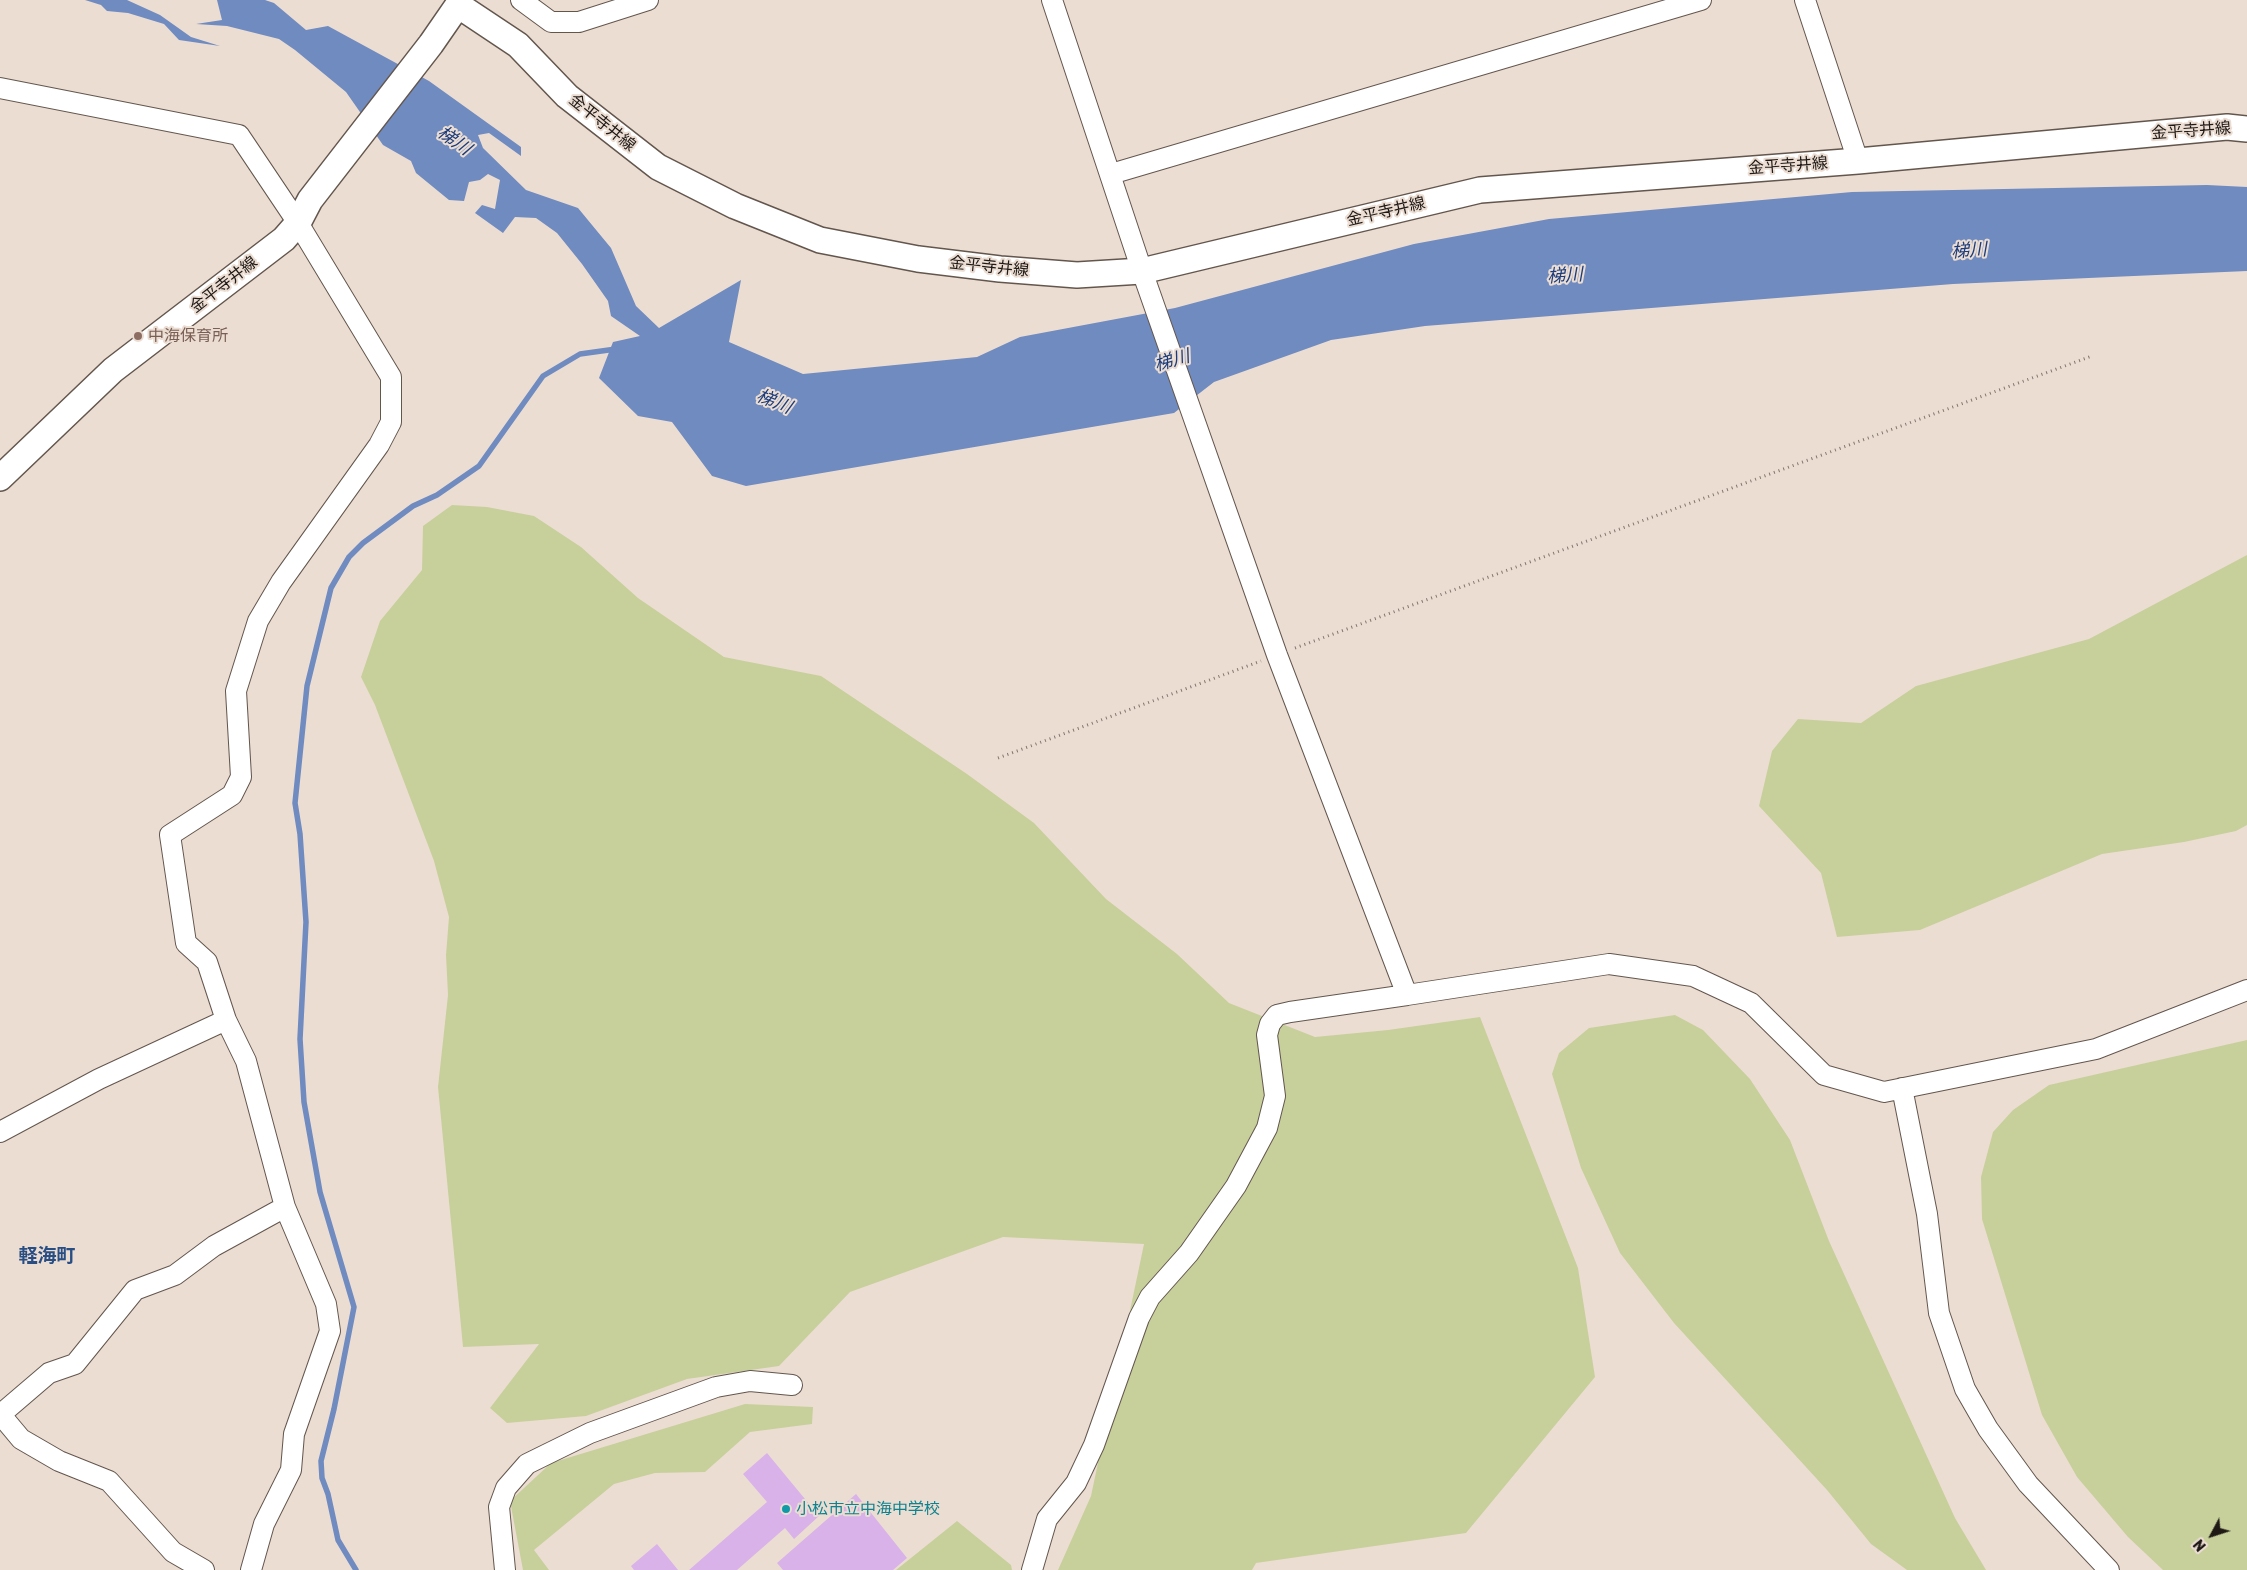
<!DOCTYPE html>
<html>
<head>
<meta charset="utf-8">
<style>
  body { margin:0 }
  #map { position:relative; width:2247px; height:1570px; overflow:hidden; background:#ecddd3; font-family:Rubik,sans-serif }
  canvas { display:block }
  .north { position:absolute; left:2187px; top:1510px; width:50px; height:50px; -webkit-text-stroke:4px #ecddd3; paint-order:stroke; rotate:230deg; font-size:14px; font-weight:700; line-height:20px; text-align:center; color:#1f1a16 }
  .north::after { content:''; display:block; margin:auto; width:18px; height:22px; background:#1f1a16; clip-path:polygon(50% 0,100% 100%,50% 72%,0 100%) }
</style>
</head>
<body>
<div id="map">
<canvas width="2247" height="1570"></canvas>
<div class="north">N</div>
</div>
<script>
const ctx = document.querySelector('canvas').getContext('2d');
ctx.lineJoin = 'round';
function paint(path, color) {
  ctx.fillStyle = color;
  ctx.fill(path, 'evenodd');
}
function strokePath(path, color, width, dash) {
  ctx.strokeStyle = color;
  ctx.lineWidth = width;
  ctx.lineCap = dash ? 'butt' : 'round';
  ctx.setLineDash(dash || []);
  ctx.stroke(path);
}
function write(font, color, halo, rows, align = 'center') {
  ctx.font = font + ' Rubik,"Noto Sans JP",sans-serif';
  ctx.lineWidth = 4;
  ctx.setLineDash([]);
  ctx.textBaseline = 'middle';
  ctx.strokeStyle = halo;
  ctx.fillStyle = color;
  for (const [text, x, y, turn = 0] of rows) {
    ctx.save();
    ctx.translate(x, y);
    ctx.rotate((+turn || 0) * Math.PI / 180);
    ctx.textAlign = isNaN(turn) ? turn : align;
    if (halo) ctx.strokeText(text, 0, 0);
    ctx.fillText(text, 0, 0);
    ctx.restore();
  }
}
paint(new Path2D(`
  M452,505l35,2 47,9 47,31 57,51 86,59 97,19 146,98 67,49 72,76 71,55 52,49 86,34 73,-7 92,-13 98,251 17,109 -129,156 -210,30 -4,7h-194l33,-74 53,-252 -141,-7 -153,55 -71,74 -92,13 -101,37 -79,7 -17,-15 49,-64 -76,3 -25,-260 10,-92 -2,-40 3,-38 -15,-56 -59,-156 -14,-28 19,-56 42,-51 1,-44z
  M2247,555v270l-11,6 -52,11 -82,12 -182,76 -83,7 -16,-64 -62,-67 13,-55 26,-32 63,4 55,-37 173,-47z
  M1675,1015l28,15 47,49 40,61 39,101 126,277 31,52h-79l-36,-26 -44,-54 -153,-167 -54,-70 -39,-85 -29,-94 7,-21 30,-25z
  M2247,1040v530h-84l-35,-33 -51,-60 -35,-62 -60,-196 -1,-42 12,-45 20,-22 36,-25z
  M745,1404l68,3 -1,17 -62,8 -45,40 -50,1 -41,11 -80,66 15,20h-26l-13,-69 41,-38z
  M957,1521l54,44 1,5h-116z`), '#c7d09b');
paint(new Path2D(`
  M85,0h42l33,15 31,22 29,9 -41,-6 -15,-16 -36,-11 -21,-2 -6,-6z
  M217,0h48l9,3 32,27 22,-4 101,55 92,66v9l-32,-23 -11,2 5,13 43,42 52,18 33,40 25,58 23,22 82,-48 -12,62 74,32 174,-17 43,-20 155,-29 239,-64 135,-25 303,-27 355,-7 40,2v84l-294,13 -528,42 -94,14 -117,42 -40,31 -428,73 -34,-10 -40,-54 -34,-6 -39,-38 14,-36 27,-6 -29,-20 -3,-15 -26,-37 -25,-31 -21,-15 -21,-1 -12,16 -28,-20 7,-8 13,4 5,-29 -12,-6 -8,6 -11,2 -5,19 -15,-1 -33,-27 -5,-12 -28,-16 -37,-53 -51,-42 -16,-11 -52,-13 -31,-2 26,-4z`), '#6f8bc0');
strokePath(new Path2D(`
  M356,1570l-18,-30 -10,-46 -6,-16 -1,-17 13,-52 20,-102 -34,-115 -16,-90 -4,-63 6,-117 -6,-88 -5,-31 12,-117 24,-98 18,-31 14,-14 50,-37 24,-11 42,-29 64,-90 37,-22 36,-5`), '#6f8bc0', 5.5);
paint(new Path2D(`
  M767,1453l52,63 -25,23 -9,-11 -48,42h-48l78,-68 -24,-28z
  M856,1494l51,64 -14,12h-110l-6,-7z
  M657,1544l21,26h-44l-3,-4z`), '#d8b2e9');
const minor = new Path2D(`
  M521,0l30,22h28l69,-22
  M1052,0l90,271 135,384 130,340 202,-31 84,12 58,27 73,72 60,17 212,-43 151,-59
  M1805,0l53,161
  M0,88l239,47 59,88 93,154v45l-12,23 -98,137 -23,39 -22,70 5,86 -9,18 -62,40 16,108 21,19 19,58 20,41 39,146 41,97 4,27 -36,103 -3,36 -27,54 -13,46
  M1111,174l590,-174
  M1902,1088l25,126 12,99 26,76 23,40 40,55 81,86
  M0,1132l99,-53 127,-59
  M0,1414l21,25 38,22 50,20 64,71 31,18
  M0,1415l49,-42 26,-9 60,-74 40,-15 39,-29 71,-39
  M505,1570l-6,-63 7,-19 21,-24 63,-31 126,-46 34,-6 42,4
  M1032,1570l15,-51 29,-36 18,-38 45,-127 11,-21 39,-44 47,-67 31,-58 8,-32 -8,-61 3,-11 7,-9 13,-3 117,-17`);
const major = new Path2D(`
  M0,478l113,-108 171,-131 14,-16 12,-23 121,-156 27,-39 60,40 49,51 91,71 77,39 85,34 98,19 82,10 77,6 65,-4 338,-81 378,-29 369,-34 20,2`);
strokePath(minor, '#63564d', 22);
strokePath(major, '#63564d', 28);
strokePath(new Path2D(`
  M1295,648l797,-292
  M998,758l263,-97`), '#80766f', 3, [1, 4]);
strokePath(minor, '#fff', 20);
strokePath(major, '#fff', 25);
for (const [x, y, r, color] of [
  [138,336,5,"#8d6e63"],
  [786,1509,5,"#0f9aa8"]
]) {
  const dot = new Path2D();
  dot.arc(x, y, r, 0, 2 * Math.PI);
  ctx.fillStyle = color;
  ctx.fill(dot);
  strokePath(dot, '#ecddd3', 2);
}
write('16px', '#1f1a16', '#ecddd3', [
  ["金平寺井線",602,123,39],
  ["金平寺井線",2191,131,-4],
  ["金平寺井線",1788,166,-4],
  ["金平寺井線",1386,212,-13],
  ["金平寺井線",989,267,6],
  ["金平寺井線",224,285,-38]
]);
write('16px', '#785e54', '#ecddd3', [
  ["中海保育所",148,336]
], 'left');
write('16px', '#0d838f', '#ecddd3', [
  ["小松市立中海中学校",796,1509]
], 'left');
write('italic 18px', '#1b3c7c', '#ecddd3', [
  ["梯川",454,141,35],
  ["梯川",1969,251,-4],
  ["梯川",1565,276,-4],
  ["梯川",1172,361,-16],
  ["梯川",774,402,22]
]);
write('bold 19px', '#284e84', '#ecddd3', [
  ["軽海町",47,1257]
]);
</script>
</body>
</html>
